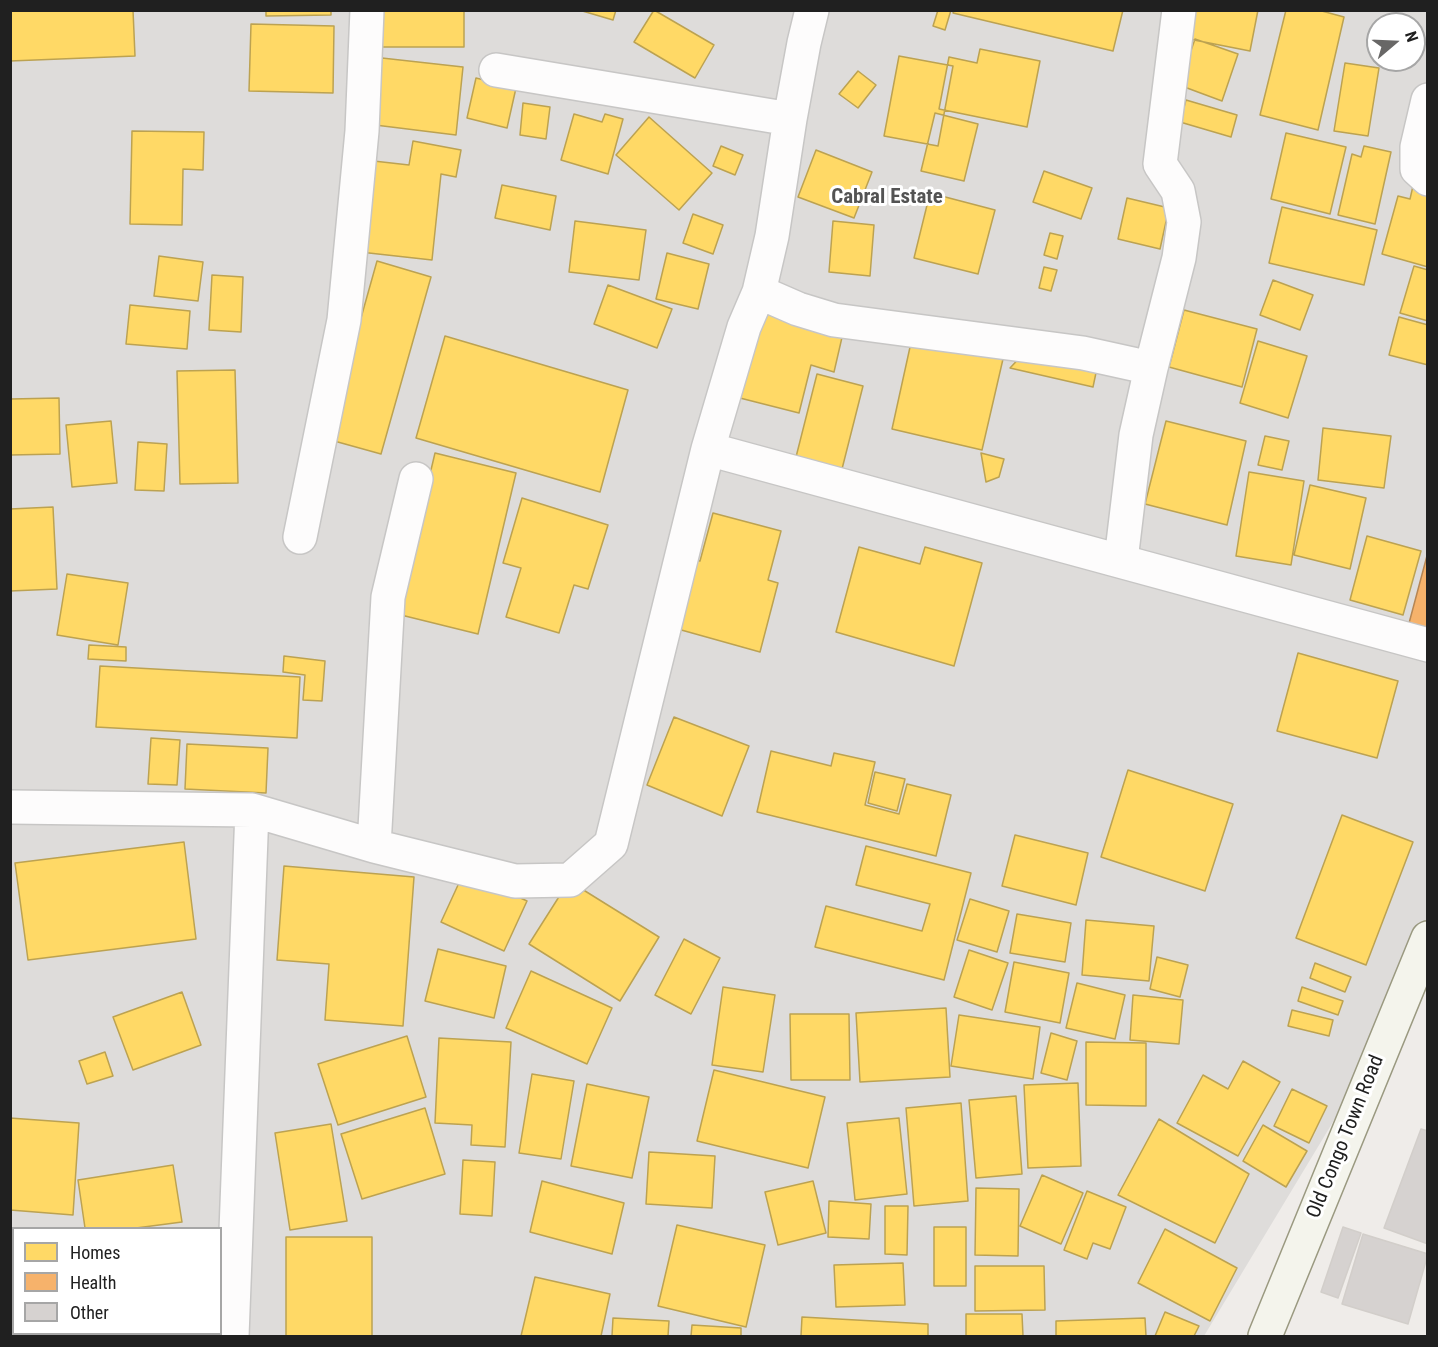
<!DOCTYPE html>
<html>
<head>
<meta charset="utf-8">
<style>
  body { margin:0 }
  #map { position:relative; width:1438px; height:1347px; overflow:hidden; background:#efece9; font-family:"Roboto Condensed",sans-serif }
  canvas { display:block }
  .frame { position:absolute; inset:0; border:12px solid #202020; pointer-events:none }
  .legend { position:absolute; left:12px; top:1227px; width:210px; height:108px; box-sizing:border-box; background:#fff; border:2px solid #a6a6a6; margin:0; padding:8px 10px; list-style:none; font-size:18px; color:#202020 }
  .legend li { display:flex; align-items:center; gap:12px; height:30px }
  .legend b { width:30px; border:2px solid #a6a6a6 }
  .north { position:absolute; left:1366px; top:12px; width:60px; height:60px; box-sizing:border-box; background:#fff; border:2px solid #a6a6a6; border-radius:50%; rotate:71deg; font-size:16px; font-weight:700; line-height:24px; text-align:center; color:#202020 }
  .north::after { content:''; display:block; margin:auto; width:21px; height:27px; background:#686766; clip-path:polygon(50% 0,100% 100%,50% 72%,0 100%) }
</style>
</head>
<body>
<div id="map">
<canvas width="1438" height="1347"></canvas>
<div class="frame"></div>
<ul class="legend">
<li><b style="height:16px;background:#ffd966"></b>Homes</li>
<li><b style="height:16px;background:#f6b26b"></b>Health</li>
<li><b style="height:16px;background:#d6d2d0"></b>Other</li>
</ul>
<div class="north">N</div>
</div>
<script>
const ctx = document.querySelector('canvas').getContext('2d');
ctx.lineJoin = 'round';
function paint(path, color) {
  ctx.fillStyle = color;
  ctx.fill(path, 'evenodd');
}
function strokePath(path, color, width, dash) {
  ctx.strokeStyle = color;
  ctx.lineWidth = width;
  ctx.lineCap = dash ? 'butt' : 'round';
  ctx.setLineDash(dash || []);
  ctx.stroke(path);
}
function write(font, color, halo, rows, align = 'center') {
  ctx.font = font + ' "Roboto Condensed",sans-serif';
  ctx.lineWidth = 6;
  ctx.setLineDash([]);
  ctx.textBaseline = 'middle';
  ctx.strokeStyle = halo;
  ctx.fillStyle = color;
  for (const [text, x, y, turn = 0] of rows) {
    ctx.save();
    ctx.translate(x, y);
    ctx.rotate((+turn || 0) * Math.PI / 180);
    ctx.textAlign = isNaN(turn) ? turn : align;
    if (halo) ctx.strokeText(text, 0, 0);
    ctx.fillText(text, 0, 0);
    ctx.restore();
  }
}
paint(new Path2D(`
  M10,11h1417v931l-23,62 -200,332h-1193zM1378,24h36v36h-36zM14,1228h206v106h-206z`), '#dedcda');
const homes = new Path2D(`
  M10,10h123l2,46 -125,5z
  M266,10h65v5l-65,1z
  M372,10h92v37h-91z
  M579,10h37l-3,10z
  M654,10l60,35 -19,33 -61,-36z
  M938,10h13l-6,20 -12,-4z
  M954,10h169l-10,41 -160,-38z
  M1195,10h63l-8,41 -61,-12z
  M1286,10h32l26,7 -26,113 -58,-15z
  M251,24l83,2 -1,67 -84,-2z
  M1195,39l43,15 -16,47 -43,-16z
  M980,49l60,12 -13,66 -88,-18 10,-52 28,6z
  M899,56l54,10 -15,80 -54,-10z
  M382,58l81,9 -7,68 -81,-10z
  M1345,63l34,5 -11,68 -34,-5z
  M858,71l18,14 -18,23 -19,-14z
  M476,78l40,10 -9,40 -40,-10z
  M1186,100l51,15 -6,22 -51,-15z
  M523,103l27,4 -4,32 -26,-4z
  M935,113l43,11 -14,57 -43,-10z
  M574,114l28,8 3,-8 18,5 -15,55 -47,-14z
  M649,117l63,56 -33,37 -63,-55z
  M132,131l72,1 -1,38 -20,-1 -1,56 -52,-1z
  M1286,133l60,14 -16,67 -59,-15z
  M413,141l48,9 -5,27 -15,-3 -9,86 -72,-8 -4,-93 53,6z
  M721,146l22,9 -8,20 -22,-9z
  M1364,146l27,6 -16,72 -37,-9 14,-61 9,3z
  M816,150l56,22 -18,46 -56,-21z
  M1044,171l48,17 -11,31 -48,-17z
  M502,185l54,11 -6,34 -55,-12z
  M1413,186l15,4v77l-46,-13 16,-58 12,3z
  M930,193l65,17 -17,64 -64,-16z
  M1127,198l42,10 -9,41 -42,-10z
  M1282,207l95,23 -13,55 -95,-22z
  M693,214l30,11 -10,29 -30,-11z
  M575,221l71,9 -7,50 -70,-8z
  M833,221l41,4 -4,51 -41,-4z
  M1050,233l13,3 -6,23 -13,-4z
  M667,253l42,11 -11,45 -42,-10z
  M159,256l44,6 -5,39 -44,-5z
  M377,261l54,16 -50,177 -54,-15z
  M1414,266l14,4v51l-28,-8z
  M1044,267l13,3 -6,21 -12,-3z
  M212,275l31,2 -2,55 -32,-2z
  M1273,280l40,15 -13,35 -40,-15z
  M608,285l64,24 -15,39 -63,-24z
  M130,305l60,6 -3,38 -61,-5z
  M1184,310l73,19 -15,58 -73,-20z
  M758,311l85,22 -9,39 -23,-7 -12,48 -63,-16z
  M1399,317l29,8v40l-39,-10z
  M445,336l183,54 -28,102 -184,-54z
  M912,338l91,21 -21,91 -90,-21z
  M1258,341l49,15 -19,62 -48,-15z
  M1026,351l71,17 -4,19 -83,-19z
  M235,370l3,113 -58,1 -3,-113z
  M817,374l46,12 -21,83 -46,-12z
  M59,398l1,56 -50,1v-56z
  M111,421l6,62 -45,4 -6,-62z
  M1166,421l80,20 -19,84 -82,-21z
  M1323,428l68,8 -7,52 -66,-8z
  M1265,436l24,5 -7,29 -24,-5z
  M138,442l29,2 -3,47 -29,-1z
  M435,453l81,20 -38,161 -81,-20z
  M981,453l23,6 -5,18 -13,5z
  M1249,472l55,9 -13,84 -55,-9z
  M1310,485l56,13 -16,71 -56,-14z
  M522,498l86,27 -20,64 -14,-4 -15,48 -53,-16 15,-49 -18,-5z
  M53,507l4,82 -47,2v-82z
  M713,513l68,18 -13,49 10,3 -18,69 -93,-26 19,-68 14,3z
  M1367,536l54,15 -18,64 -53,-15z
  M859,547l61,17 5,-17 57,16 -28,103 -118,-34z
  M67,574l61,9 -10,62 -61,-10z
  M89,645l37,2v14l-38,-2z
  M1298,653l100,28 -21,77 -100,-27z
  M284,656l41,5 -3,40 -19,-1 2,-25 -22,-3z
  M100,666l200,11 -3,61 -201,-11z
  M674,717l75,29 -27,70 -75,-31z
  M151,738l29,2 -3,45 -29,-1z
  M187,744l81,4 -2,45 -81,-4z
  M771,751l60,15 3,-13 41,9 -10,43 34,9 8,-30 44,11 -15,61 -179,-44z
  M1128,770l105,34 -28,87 -104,-34z
  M875,772l30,7 -8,32 -29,-8z
  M1342,815l71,27 -47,123 -70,-27z
  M1015,835l73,18 -12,52 -74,-19z
  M184,842l12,97 -168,21 -13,-97z
  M866,846l105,27 -27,107 -129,-33 11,-41 96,25 8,-27 -74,-19z
  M284,866l130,11 -11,149 -78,-6 4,-56 -52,-4z
  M464,872l63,29 -23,50 -63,-29z
  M569,881l90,56 -39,64 -91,-57z
  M970,899l39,12 -12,41 -40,-12z
  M1017,914l54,9 -6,39 -55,-9z
  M1086,920l68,6 -5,55 -67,-6z
  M684,939l36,19 -29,56 -36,-19z
  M438,949l68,17 -12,52 -69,-17z
  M969,950l39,13 -16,47 -38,-13z
  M1157,957l31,8 -8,32 -30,-8z
  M1014,962l55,11 -9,50 -55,-11z
  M1315,963l36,14 -6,15 -35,-14z
  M531,971l81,37 -25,56 -81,-36z
  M1077,983l48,12 -10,44 -49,-11z
  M723,987l52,8 -12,77 -51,-7z
  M1302,987l41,14 -5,14 -40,-14z
  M182,992l19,53 -68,25 -20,-53z
  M1133,995l50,5 -4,44 -49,-4z
  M946,1008l4,69 -90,5 -4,-69z
  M1292,1010l41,10 -4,16 -41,-10z
  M790,1014h59l1,66h-59z
  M959,1015l81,12 -7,52 -82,-13z
  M1051,1033l26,8 -10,39 -26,-7z
  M407,1036l19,61 -88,28 -20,-61z
  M439,1038l72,4 -6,105 -34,-2 1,-20 -37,-2z
  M1086,1042l60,1v63l-60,-1z
  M105,1052l8,24 -26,8 -8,-23z
  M1243,1061l37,21 -42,74 -61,-33 26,-48 25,14z
  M714,1070l111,27 -17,71 -111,-27z
  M532,1074l42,7 -13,78 -42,-6z
  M1078,1083l3,83 -53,2 -4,-83z
  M587,1084l62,13 -17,81 -61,-12z
  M1292,1089l35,17 -18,37 -35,-17z
  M1016,1096l6,78 -46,4 -7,-78z
  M961,1103l7,98 -54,5 -8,-98z
  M425,1108l20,66 -83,25 -21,-65z
  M10,1118l69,5 -6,92 -63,-5z
  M899,1118l8,76 -52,6 -8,-77z
  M1159,1119l90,55 -34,69 -97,-48z
  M331,1124l16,97 -57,9 -15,-97z
  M1263,1125l44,26 -21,36 -43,-26z
  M649,1152l66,4 -3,52 -66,-4z
  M463,1160l32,2 -3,54 -32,-2z
  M173,1165l9,57 -46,6h-51l-7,-48z
  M1042,1175l41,18 -22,51 -41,-18z
  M542,1181l82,22 -12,51 -82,-22z
  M813,1181l13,52 -48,12 -13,-53z
  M976,1188l43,1 -1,67 -43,-1z
  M1087,1191l39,16 -16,42 -17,-6 -6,16 -23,-9z
  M829,1201l42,3 -2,35 -41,-2z
  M885,1206h23l-1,49 -22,-1z
  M677,1225l88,20 -19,82 -88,-21z
  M934,1227h32v59h-32z
  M1165,1229l72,39 -27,53 -72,-38z
  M286,1237h86v99h-86z
  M903,1263l2,42 -69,2 -2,-42z
  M975,1266h69l1,44 -70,1z
  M535,1277l75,17 -9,42h-80z
  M1165,1312l34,14 -5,10h-39z
  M966,1314h56l1,22h-57z
  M802,1317l126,7v12h-127z
  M613,1318l56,3 -1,15h-56z
  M1145,1318l1,18h-90v-15z
  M692,1325l49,3v8h-50z
  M34,1334h72v2h-71z`);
paint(homes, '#ffd966');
strokePath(homes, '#bca251', 1.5);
const health = new Path2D(`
  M1428,552v79l-20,-4z`);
paint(health, '#f6b26b');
strokePath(health, '#b68654', 1.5);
const building = new Path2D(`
  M1421,1129l7,2v113l-44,-16z
  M1343,1227l18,6 -23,65 -17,-6z
  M1363,1234l65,20 -20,70 -66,-20z`);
paint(building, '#d6d2d0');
strokePath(building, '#d2ceca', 1.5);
const street = new Path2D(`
  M496,70l294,49
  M1428,100l-11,47v22l11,10
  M759,292l39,17 36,11 249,33 68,15
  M708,449l36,-122 15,-35 13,-56 18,-117 14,-76 8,-33
  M300,537l44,-217 18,-189 5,-121
  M1121,560l15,-125 15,-67 28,-110 5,-36 -6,-31 -18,-27 19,-154
  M10,807l242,3 122,36 141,35 55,-1 41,-36 97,-395 720,196
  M374,846l14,-249 28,-118
  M232,1336l20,-526`);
const secondary = new Path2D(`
  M1265,1336l163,-398`);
strokePath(street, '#c7c6c5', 36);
strokePath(secondary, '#9a9980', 36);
strokePath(street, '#fdfcfc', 33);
strokePath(secondary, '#f4f4ec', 33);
write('20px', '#202020', '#fff', [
  ["Old Congo Town Road",1346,1137,-68]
]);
write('bold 21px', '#535353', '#fff', [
  ["Cabral Estate",887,198]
]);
</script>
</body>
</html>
